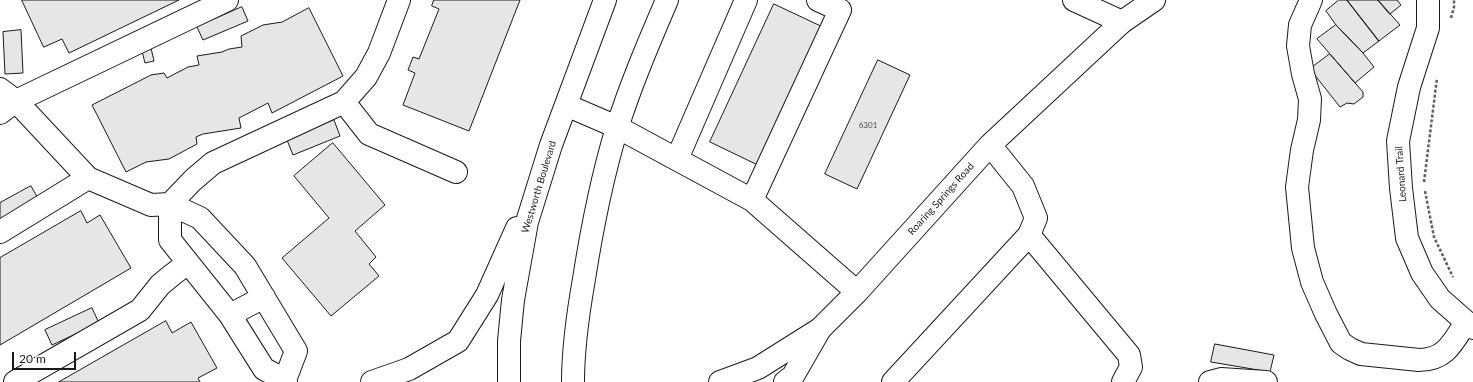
<!DOCTYPE html>
<html>
<head>
<meta charset="utf-8">
<style>
  body { margin:0 }
  #map { position:relative; width:1473px; height:382px; overflow:hidden; background:#fff; font-family:Lato,sans-serif }
  canvas { display:block }
  .scale { position:absolute; left:12px; top:352px; width:64px; height:18px; box-sizing:border-box; border:2px solid #1a1a1a; border-top:0; padding-left:5px; font-size:12px; line-height:14px; white-space:nowrap; color:#1a1a1a; -webkit-text-stroke:3px #fff; paint-order:stroke }
</style>
</head>
<body>
<div id="map">
<canvas width="1473" height="382"></canvas>
<div class="scale">20 m</div>
</div>
<script>
const ctx = document.querySelector('canvas').getContext('2d');
ctx.lineJoin = 'round';
function paint(path, color) {
  ctx.fillStyle = color;
  ctx.fill(path, 'evenodd');
}
function strokePath(path, color, width, dash) {
  ctx.strokeStyle = color;
  ctx.lineWidth = width;
  ctx.lineCap = dash ? 'butt' : 'round';
  ctx.setLineDash(dash || []);
  ctx.stroke(path);
}
function write(font, color, halo, rows, align = 'center') {
  ctx.font = font + ' Lato,sans-serif';
  ctx.lineWidth = 3;
  ctx.setLineDash([]);
  ctx.textBaseline = 'middle';
  ctx.strokeStyle = halo;
  ctx.fillStyle = color;
  for (const [text, x, y, turn = 0] of rows) {
    ctx.save();
    ctx.translate(x, y);
    ctx.rotate((+turn || 0) * Math.PI / 180);
    ctx.textAlign = isNaN(turn) ? turn : align;
    if (halo) ctx.strokeText(text, 0, 0);
    ctx.fillText(text, 0, 0);
    ctx.restore();
  }
}
const building = new Path2D(`
  M22,0h157l-110,53 -7,-14 -18,8z
  M434,0h86l-51,131 -66,-26 12,-32 -7,-3 5,-13 6,2 20,-50 -7,-3z
  M1339,0h8l32,41 -16,12 -27,-28 -10,-14z
  M1347,0h31l22,25 -21,16z
  M1378,0h19l4,5 -11,9z
  M774,4l53,25 -65,138 -52,-25z
  M242,7l6,14 -45,19 -6,-13z
  M309,8l34,68 -71,37 -4,-10 -29,15 2,10 -38,6 -7,3 1,7 -28,15 -23,3 -20,10 -34,-67 59,-30 13,-2 3,5 21,-11 11,-2 -2,-9 25,-4 7,-3 13,-2 -1,-11 22,-11 19,-3z
  M1336,25l27,28 11,14 -19,16 -38,-44z
  M21,30l2,43 -18,1 -2,-42z
  M151,48l3,13 -9,2 -3,-12z
  M1330,54l33,38v5l-9,7 -7,-1 -7,4 -30,-38z
  M878,60l32,15 -53,114 -32,-15z
  M334,120l6,16 -47,19 -6,-15z
  M333,143l52,62 -30,26 21,26 -7,7 10,12 -48,40 -49,-58 47,-40 -35,-42z
  M31,186l8,14 -39,22v-19z
  M81,211l6,12 13,-8 31,53 -131,77v-87z
  M92,308l7,15 -47,22 -7,-15z
  M166,321l6,12 19,-11 26,46 -19,10 2,4h-141z
  M1215,344l59,11 -4,17 -59,-10z`);
paint(building, '#e6e6e6');
strokePath(building, '#1a1a1a', 1);
const minor = new Path2D(`
  M1311,0l-11,25 -2,21 5,28 7,25 -1,21 -7,30 -5,37 6,61 9,34 14,32 15,29 9,6 11,5 58,6c27,0 34,-18 47,-38
  M1428,0v28l-19,59 -11,54 3,47 6,50 15,35 18,26 33,29
  M0,89l16,12 -16,12
  M344,102l25,32 87,38
  M617,127l135,73 105,92
  M677,159l69,-159
  M88,178l-72,-77 211,-101
  M752,200l88,-190 -22,-10
  M0,232l88,-54 63,27 19,-1 30,14 45,48 51,85 -11,29
  M1029,235l100,120 2,12 -8,15
  M230,315l34,-18
  M15,382l125,-72 20,-25 12,-10 16,-12
  M286,382l-1,-2 -21,-11 -34,-54 -60,-75v-36l23,-24 20,-17 131,-61 22,-25 13,-24 20,-53
  M720,382l38,-14 62,-39 37,-37 133,-147 132,-123 32,-22
  M893,382l136,-147 7,-17 -13,-32 -33,-41
  M1210,382l11,-3 45,3`);
const major = new Path2D(`
  M1074,0l48,22
  M566,105l51,22
  M372,382l37,-13 49,-28 29,-46 30,-67
  M509,382v-41l4,-41 14,-78 24,-77 54,-145
  M573,382c0,-34 5,-69 11,-103 8,-51 18,-102 33,-151 14,-44 32,-86 50,-128
  M785,382l8,-6 27,-47`);
strokePath(minor, '#1a1a1a', 24);
strokePath(major, '#1a1a1a', 24);
strokePath(new Path2D(`
  M1451,18l3,-11v-7
  M1424,182l13,-104
  M1425,191l9,46 19,40`), '#5f5f5f', 2.5, [3, 2]);
strokePath(minor, '#fff', 22);
strokePath(major, '#fff', 22);
write('8px', '#4d4d4d', null, [
  ["6301",868,125]
]);
write('10px', '#1a1a1a', '#fff', [
  ["Leonard Trail",1401,174,-94],
  ["Westworth Boulevard",539,187,-73],
  ["Roaring Springs Road",941,199,-48]
]);
</script>
</body>
</html>
